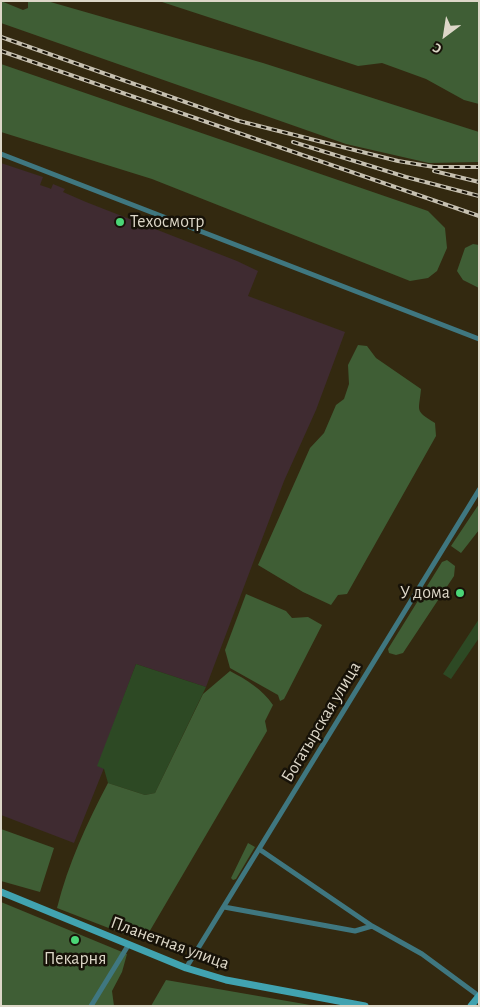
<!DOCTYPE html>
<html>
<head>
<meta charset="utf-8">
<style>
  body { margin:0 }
  #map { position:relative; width:480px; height:1007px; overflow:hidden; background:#332910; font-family:"Alegreya Sans",sans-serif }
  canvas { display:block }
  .frame { position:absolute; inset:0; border:2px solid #ddd7c8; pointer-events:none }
  .north { position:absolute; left:420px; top:10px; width:50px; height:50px; -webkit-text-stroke:4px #171208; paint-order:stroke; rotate:211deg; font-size:14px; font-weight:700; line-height:20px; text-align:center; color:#ddd7c8 }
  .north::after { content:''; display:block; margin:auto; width:18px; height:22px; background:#ddd7c8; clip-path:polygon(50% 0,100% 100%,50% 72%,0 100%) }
</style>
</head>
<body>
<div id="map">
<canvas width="480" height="1007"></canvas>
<div class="frame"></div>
<div class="north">С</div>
</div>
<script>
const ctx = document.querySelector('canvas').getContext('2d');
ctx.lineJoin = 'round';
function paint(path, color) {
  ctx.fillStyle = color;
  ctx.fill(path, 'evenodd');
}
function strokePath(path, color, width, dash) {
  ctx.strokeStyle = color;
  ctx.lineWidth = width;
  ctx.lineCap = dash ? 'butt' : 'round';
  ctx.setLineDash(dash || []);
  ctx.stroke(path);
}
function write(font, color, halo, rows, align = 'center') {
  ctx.font = font + ' "Alegreya Sans",sans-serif';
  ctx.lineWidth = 5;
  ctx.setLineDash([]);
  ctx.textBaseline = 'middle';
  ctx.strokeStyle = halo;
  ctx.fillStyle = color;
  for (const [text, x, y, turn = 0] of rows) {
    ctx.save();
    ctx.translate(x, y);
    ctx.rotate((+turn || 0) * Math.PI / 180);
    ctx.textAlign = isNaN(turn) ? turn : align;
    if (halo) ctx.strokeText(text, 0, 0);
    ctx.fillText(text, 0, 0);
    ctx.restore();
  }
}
paint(new Path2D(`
  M1,163l42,14 -3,8 9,3 2,1 2,-5 12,5 -2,3 23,10 151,59 21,10 -10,25 97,36 -29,78 -32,71 -78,206 -70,-23 -38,102 6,2 -30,75 -73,-28z`), '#3f2b31');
paint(new Path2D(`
  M479,619v19l-28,41 -8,-5z
  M136,664l70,23 -51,106 -10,2 -37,-12 -4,-14 -7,-3z`), '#2d4924');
paint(new Path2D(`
  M1,1l22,9 5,-2v-7h19l216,62 216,69v30l-50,1 -83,-19 -345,-121z
  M159,1h320v103l-15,-4 -38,-21 -44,-16 -24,3z
  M1,64l427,147 17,17 2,20 -10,23 -9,7 -18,3 -258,-102 -151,-47z
  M473,244l6,1v43l-16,-8 -6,-9 8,-23z
  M358,345l9,1 9,12 45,31c-2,23 -7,21 14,34l1,13 -89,158 -9,1 -7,10 -28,-13 -45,-27 52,-117 14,-15 12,-28 8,-6 5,-15 -1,-19z
  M479,504v26l-18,23 -10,-7z
  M447,560l8,6 -1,10 -51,77 -7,2 -7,-2 -1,-4 54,-87z
  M246,594l40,17 6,7 16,-1 14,8 -38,74 -4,2 -2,-6 -48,-27 -5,-18z
  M230,671c17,9 32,18 43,34l-8,16 2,10 -119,203 -11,5 -80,-31c11,-44 30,-85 51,-125l37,12 10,-2 48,-99z
  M1,829l53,19 -14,44 -39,-11z
  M248,843l7,4 -19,32 -3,1 -2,-2z
  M1,902l126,52 -5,18 -10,19 2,15h-113z
  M166,980l150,26h-165z`), '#3f5e35');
strokePath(new Path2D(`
  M1,154l478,185
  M259,849l113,77
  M224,907l131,24 17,-5 50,28 57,42
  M186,968l293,-478
  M91,1006l38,-62`), '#3f7780', 5);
strokePath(new Path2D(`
  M1,892l185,76 40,12 139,26
  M471,1006l8,-10`), '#41a3b0', 7);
const rail = new Path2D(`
  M1,37l238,84 159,40 36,6h45
  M1,51l478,165
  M293,142l113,35 73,19
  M434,171l45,11`);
strokePath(rail, '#c6c0b0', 4);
strokePath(rail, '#171208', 2, [5.5]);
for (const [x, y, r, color] of [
  [120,222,5,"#4bd677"],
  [460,593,5,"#4bd677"],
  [75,940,5,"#4bd677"]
]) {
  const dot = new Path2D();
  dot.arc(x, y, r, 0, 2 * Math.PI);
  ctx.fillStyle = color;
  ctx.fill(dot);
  strokePath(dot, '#171208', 2);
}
write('18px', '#ddd7c8', '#171208', [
  ["Техосмотр",130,222],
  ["У дома",450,593,"right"],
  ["Пекарня",75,959,"center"]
], 'left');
write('18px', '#ddd7c8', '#171208', [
  ["Богатырская улица",321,722,-59],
  ["Планетная улица",170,943,20]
]);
</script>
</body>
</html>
